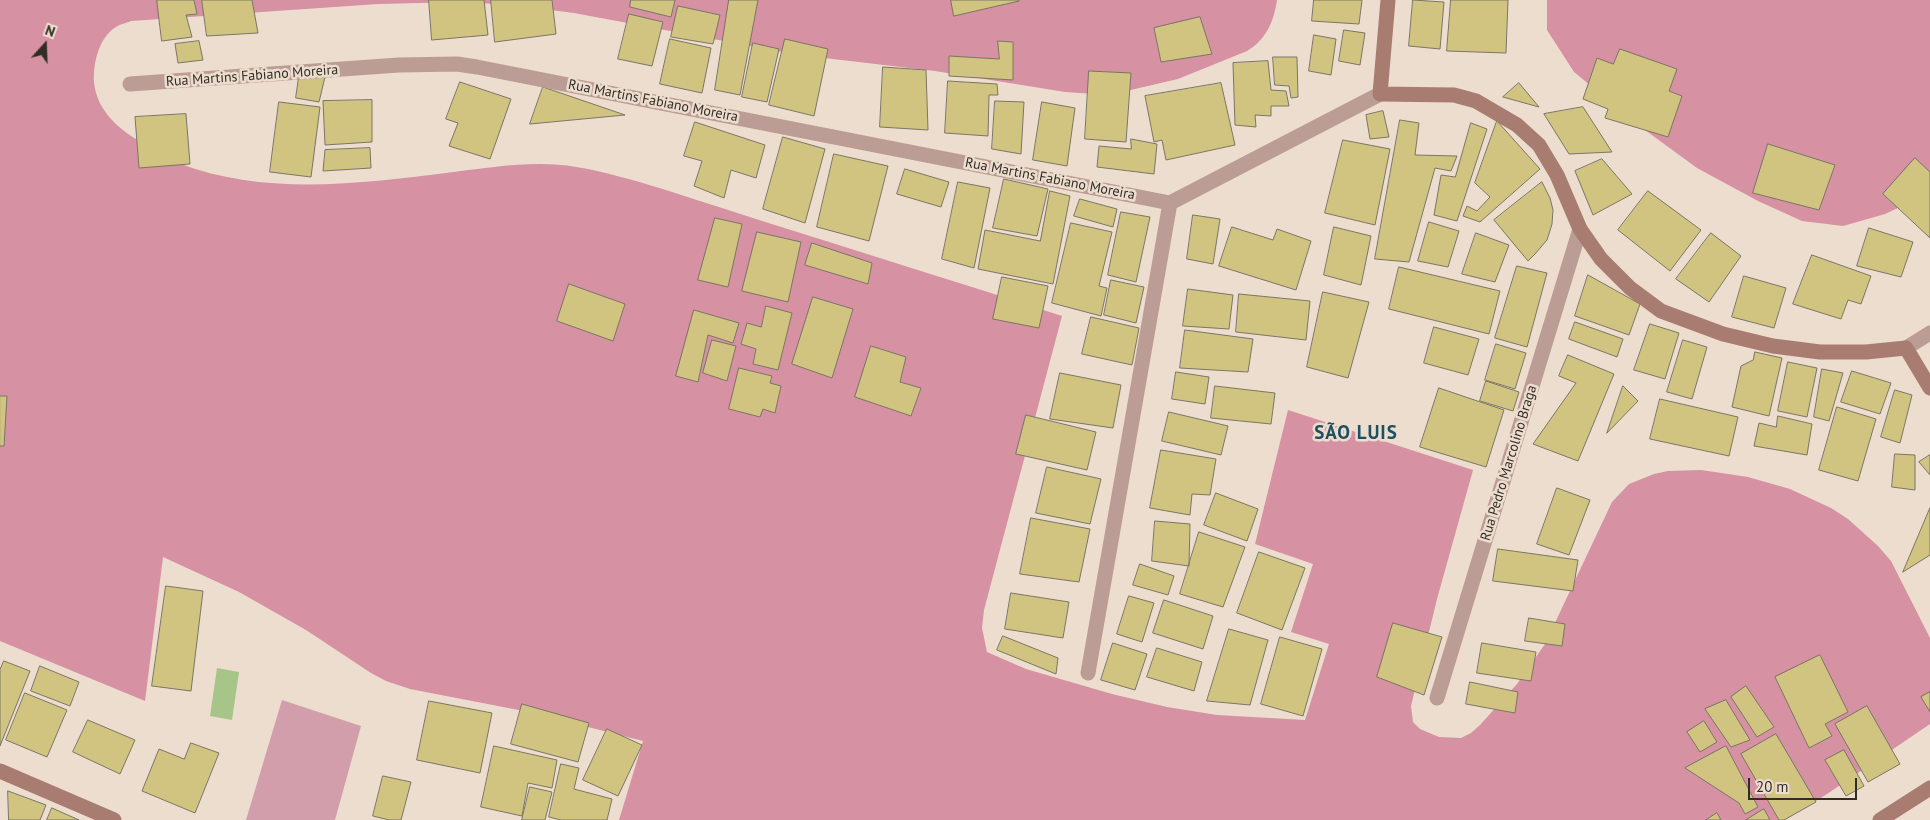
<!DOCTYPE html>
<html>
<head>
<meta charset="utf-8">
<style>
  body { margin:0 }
  #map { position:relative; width:1930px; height:820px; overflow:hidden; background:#ecddce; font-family:"PT Sans",sans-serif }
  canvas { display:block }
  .north { position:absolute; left:20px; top:20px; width:50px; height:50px; -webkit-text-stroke:4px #ecddce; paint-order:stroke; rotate:20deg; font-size:14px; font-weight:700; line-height:20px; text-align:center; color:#322c26 }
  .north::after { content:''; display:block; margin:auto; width:18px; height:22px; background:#322c26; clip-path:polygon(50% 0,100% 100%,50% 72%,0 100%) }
  .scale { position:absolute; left:1748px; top:778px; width:109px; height:22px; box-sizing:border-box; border:2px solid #322c26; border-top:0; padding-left:6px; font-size:15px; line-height:18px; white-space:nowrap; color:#322c26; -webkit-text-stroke:4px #ecddce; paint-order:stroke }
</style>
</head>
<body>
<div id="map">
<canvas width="1930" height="820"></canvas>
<div class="north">N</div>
<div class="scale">20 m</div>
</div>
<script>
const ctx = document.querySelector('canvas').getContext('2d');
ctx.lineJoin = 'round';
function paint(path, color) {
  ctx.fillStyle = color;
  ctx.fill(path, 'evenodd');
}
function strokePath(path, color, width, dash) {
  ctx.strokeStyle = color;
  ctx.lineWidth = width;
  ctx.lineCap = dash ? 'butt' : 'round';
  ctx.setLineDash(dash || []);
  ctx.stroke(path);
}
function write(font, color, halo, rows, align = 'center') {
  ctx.font = font + ' "PT Sans",sans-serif';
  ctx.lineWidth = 5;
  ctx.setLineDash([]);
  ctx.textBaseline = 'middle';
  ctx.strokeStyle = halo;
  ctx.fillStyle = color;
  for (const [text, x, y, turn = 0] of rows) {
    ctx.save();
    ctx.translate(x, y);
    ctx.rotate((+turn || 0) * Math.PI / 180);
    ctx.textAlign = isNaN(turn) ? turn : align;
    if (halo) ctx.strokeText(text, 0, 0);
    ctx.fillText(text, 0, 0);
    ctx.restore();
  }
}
paint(new Path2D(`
  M282,700l79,26 -26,94h-89z`), '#d29eab');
paint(new Path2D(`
  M0,0h1277c-3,21 -11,40 -30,51l-69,28 -56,13 -27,2 -30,-2 -130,-21 -136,-16 -225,-42 -62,-8 -50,-3 -84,2 -247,17c-4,2 -11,3 -15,6 -17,10 -23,36 -22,55 3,30 26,48 50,62 11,6 23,14 34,19 89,34 185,20 276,9 40,-5 82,-12 122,-5 21,3 41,9 60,14 41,12 82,26 123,39 101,32 202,63 303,96l-78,294 -2,18 5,24 39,17 86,25 55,13 50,8 88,5 24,-76 -38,-12 22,-68 -58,-20 33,-134 185,60 -36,129 -26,107 2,16 7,7 19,8 22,1 10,-5 9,-8 37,-41 28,-40 67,-142 17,-18 25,-10 14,-3 33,-1 47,7 42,12 41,19 17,11 30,27 13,15 39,77v86l-103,70 -42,26h-1166l24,-79 -114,-29 -119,-23 -24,-8 -15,-8 -65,-43 -67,-38 -76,-35 -18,144 -145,-60z
  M1547,0h383v193l-45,21 -42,12 -41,-5 -44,-20 -61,-33 -52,-38 -71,-58 -27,-42z`), '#d691a3');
paint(new Path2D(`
  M217,668l22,4 -7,48 -22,-4z`), '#a8c589');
const building = new Path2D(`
  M157,0h37l3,14 -11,1 6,22 -30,4z
  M202,0h50l6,33 -51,3z
  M429,0h55l4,35 -56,5z
  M491,0h61l4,34 -61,8z
  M631,0h44l-4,17 -41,-10z
  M729,0h29l-18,95 -25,-5z
  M951,0h68v1l-65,15z
  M1314,0h48l-3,24 -47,-3z
  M1413,0l31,2 -4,47 -31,-3z
  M1451,0h57l-2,53 -59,-2z
  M678,6l42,9 -7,29 -42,-7z
  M629,14l34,8 -11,44 -34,-7z
  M1200,17l12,37 -51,8 -7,-34z
  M1344,30l21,3 -5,32 -21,-4z
  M1314,35l22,4 -5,36 -22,-4z
  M670,39l41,9 -9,45 -42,-9z
  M785,39l43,10 -14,67 -45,-11z
  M199,41l4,19 -25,3 -3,-19z
  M998,41l15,1v38l-64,-4v-20l50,3z
  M753,43l26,6 -12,53 -25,-5z
  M1620,49l57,20 -8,22 13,5 -14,41 -63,-19 3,-9 -25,-10 14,-41 16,6z
  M1273,57h24l1,40 -7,1 -2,-12 -14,-1z
  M1268,61l3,29 15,1 3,15h-18v10l-16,-1 1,12 -21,-2 -2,-62z
  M883,67l43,3 2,60 -48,-3z
  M1089,71l42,2 -5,69 -41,-3z
  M299,77h26l-6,25 -23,-4z
  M948,81l49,3 1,11h-9l-1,41 -43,-3z
  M460,82l51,17 -21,60 -41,-13 9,-23 -12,-4z
  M1221,83l14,62 -69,15 -4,-20 -8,2 -9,-46z
  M1519,83l20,24 -36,-10z
  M543,87l82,28 -95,9z
  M372,100v42l-47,3 -2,-44z
  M995,101l29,1 -3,52 -29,-5z
  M279,102l41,5 -9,70 -41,-5z
  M1042,102l33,6 -8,58 -34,-6z
  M1583,107l29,45 -43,2 -25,-40z
  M1383,111l6,26 -19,2 -4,-24z
  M186,114l4,50 -51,4 -4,-51z
  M1400,120l19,3 -4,32 42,1 -6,15 -16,-3 -26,94 -34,-3z
  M1497,121l43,48 -60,53 -17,-6 4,-10 10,5 13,-14 -15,-14z
  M695,122l70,23 -9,33 -25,-8 -7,28 -30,-12 8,-25 -18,-5z
  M1471,123l16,6 -30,92 -23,-6 7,-40 14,2z
  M783,137l42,12 -20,74 -42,-14z
  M1131,139l26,5 -3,30 -57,-7 2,-21 32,3z
  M1343,140l47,9 -15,76 -50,-12z
  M1768,144l67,21 -16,45 -66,-17z
  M370,148l1,20 -48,3 2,-21z
  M834,154l54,12 -19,75 -52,-14z
  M1915,158l15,14v66l-47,-44z
  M1602,159l30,35 -39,21 -18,-44z
  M905,169l44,13 -8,25 -44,-13z
  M1004,179l44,10 -11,47 -44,-8z
  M958,182l32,6 -16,80 -32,-9z
  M1542,182l8,16 3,12 -1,14 -5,16 -12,14 -7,7 -34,-41z
  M1050,191l20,5 -17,88 -75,-15 7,-39 55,11z
  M1648,191l53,39 -31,41 -52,-41z
  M1080,199l37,10 -4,18 -39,-11z
  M1121,212l29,5 -14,65 -28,-7z
  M1193,215l27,4 -7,45 -26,-5z
  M715,218l27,6 -14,63 -30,-7z
  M1429,222l30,9 -11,36 -30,-6z
  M1071,223l41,9 -13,54 8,2 -6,28 -49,-13z
  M1232,227l41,13 4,-11 34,12 -15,49 -77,-24z
  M1334,227l37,9 -10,49 -37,-10z
  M1869,228l44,14 -12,35 -44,-11z
  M757,232l44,10 -13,60 -46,-11z
  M1476,233l33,12 -14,37 -33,-8z
  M1711,233l30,23 -32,46 -33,-23z
  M812,243l60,20 -4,21 -63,-19z
  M1812,255l59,21 -10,28 -13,-4 -7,19 -48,-15z
  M1517,266l30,7 -20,74 -32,-9z
  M1399,267l101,24 -11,43 -100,-25z
  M1588,275l52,29 -11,31 -54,-19z
  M1744,276l42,12 -12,40 -42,-11z
  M1002,277l46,9 -9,42 -46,-9z
  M1111,280l33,7 -8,36 -32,-8z
  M569,284l56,20 -12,37 -56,-20z
  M1188,289l45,6 -4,34 -46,-3z
  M1323,292l46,10 -21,76 -41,-11z
  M1239,294l71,7 -4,39 -70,-8z
  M813,297l40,12 -21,69 -40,-14z
  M766,306l26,7 -14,57 -25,-6 3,-15 -15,-5 6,-21 14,4z
  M694,310l45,13 -6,20 -25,-8 -10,47 -22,-6z
  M1091,317l48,11 -7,37 -50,-11z
  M1575,322l48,17 -6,18 -48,-18z
  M1650,324l29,9 -14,46 -31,-9z
  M1434,327l45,12 -11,36 -44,-12z
  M1185,330l68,9 -5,33 -68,-4z
  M712,340l24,6 -9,35 -24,-8z
  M1683,340l24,7 -15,52 -25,-7z
  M1496,344l30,9 -11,36 -30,-9z
  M871,346l35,11 -6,25 21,6 -10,28 -56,-19z
  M1755,352l27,6 -13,58 -37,-9 9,-41 12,-6z
  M1568,355l46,19 -36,87 -45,-17 43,-61 -17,-7z
  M1788,362l29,6 -10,49 -29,-6z
  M739,368l33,8 -2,7 11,3 -6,27 -12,-4 -3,8 -31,-8z
  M1822,369l21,4 -14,48 -15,-4z
  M1852,371l39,12 -11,31 -39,-12z
  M1176,372l33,5 -4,27 -33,-5z
  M1060,373l61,12 -8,43 -63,-9z
  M1486,381l33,11 -6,19 -33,-10z
  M1215,386l60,7 -4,31 -60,-6z
  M1623,386l15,15 -31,32z
  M1439,388l65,22 -18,57 -66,-20z
  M1895,390l17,5 -12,48 -19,-6z
  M0,396h7l-3,50h-4z
  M1660,399l78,18 -9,39 -79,-17z
  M1837,407l39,12 -18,62 -39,-11z
  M1169,412l59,14 -7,29 -59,-14z
  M1026,415l70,17 -9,38 -71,-16z
  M1778,416l34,8 -5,31 -53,-9 5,-23 17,4z
  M1161,450l55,9 -6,36 -18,-1 -2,21 -40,-7z
  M1895,454l20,1v35l-23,-3z
  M1930,455v20l-11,-13z
  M1047,467l54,12 -11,45 -54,-11z
  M1557,488l33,12 -21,55 -32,-11z
  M1216,493l42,16 -11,32 -43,-16z
  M1930,508v47l-27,17z
  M1031,518l59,11 -11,53 -59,-8z
  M1155,521l35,3 -1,42 -37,-5z
  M1199,532l46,15 -22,60 -43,-13z
  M1498,549l80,11 -5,31 -80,-10z
  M1259,552l46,16 -23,62 -45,-17z
  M1140,564l34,12 -6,19 -35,-10z
  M166,586l37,5 -12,100 -39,-5z
  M1011,593l58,9 -6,36 -58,-9z
  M1129,596l25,7 -12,39 -25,-8z
  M1164,600l49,16 -10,33 -50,-16z
  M1529,618l36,6 -3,22 -37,-5z
  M1393,623l49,14 -18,58 -47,-18z
  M1229,629l39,11 -18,65 -43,-4z
  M1003,636l55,22 -2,16 -59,-24z
  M1280,637l42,12 -19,67 -42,-12z
  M1113,643l34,11 -12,36 -34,-10z
  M1482,643l54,9 -5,29 -54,-8z
  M1157,648l45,14 -8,29 -47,-14z
  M1820,655l28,57 -23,12 7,12 -23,12 -34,-71z
  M4,661l26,10 -30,75v-76z
  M40,666l39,16 -9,24 -39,-15z
  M1470,682l48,10 -3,21 -49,-9z
  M1746,686l28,41 -17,10 -26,-40z
  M1930,692v20l-9,-15z
  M25,693l42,17 -20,47 -41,-17z
  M1726,700l24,40 -19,7 -26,-38z
  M429,701l63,12 -12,60 -63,-13z
  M522,704l67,19 -11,39 -67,-18z
  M1867,706l33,58 -32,18 -33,-58z
  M88,720l47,20 -15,34 -47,-22z
  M1704,721l13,21 -17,10 -13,-20z
  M607,729l35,16 -24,51 -35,-16z
  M1776,734l40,68 -32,18h-5l-38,-66z
  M191,743l28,10 -24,60 -53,-22 17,-42 25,10z
  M494,746l63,14 -5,28 -24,-5 -6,33 -41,-9z
  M1726,746l32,61 -13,7 -6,-11 -54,-35z
  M1844,750l20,36 -18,10 -21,-36z
  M561,764l18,4 -5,21 38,10 -5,21h-46l-12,-3z
  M383,776l28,6 -10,38h-12l-16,-4z
  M530,787l22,5 -7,28h-23z
  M8,791l38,14 -6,15h-31z
  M52,808l27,12h-32z
  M1764,809l6,11h-24z
  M1717,813l4,7h-15z`);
paint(building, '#d1c380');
strokePath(building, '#7a7665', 1);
strokePath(new Path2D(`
  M130,84l269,-19 58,-1 20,3 693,136 210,-109
  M1906,348l24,-15
  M1088,673l82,-470
  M1437,698l143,-469`), '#bc9d95', 15);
strokePath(new Path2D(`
  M1388,0l-8,94 74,1 22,6 41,24 22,20 18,30 23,54 21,30 29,29 31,23 62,23 50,12 47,6h46l40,-4 24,40
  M0,771l114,49
  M1880,820l50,-32`), '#a97c71', 15);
write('14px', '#322c26', '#ecddce', [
  ["Rua Martins Fabiano Moreira",252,76,-4],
  ["Rua Martins Fabiano Moreira",653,101,11],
  ["Rua Martins Fabiano Moreira",1050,179,11],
  ["Rua Pedro Marcolino Braga",1509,463,-73]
]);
ctx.letterSpacing = '1px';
write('bold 19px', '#1e5061', '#ecddce', [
  ["SÃO LUIS",1356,434]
]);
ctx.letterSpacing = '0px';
</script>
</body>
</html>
